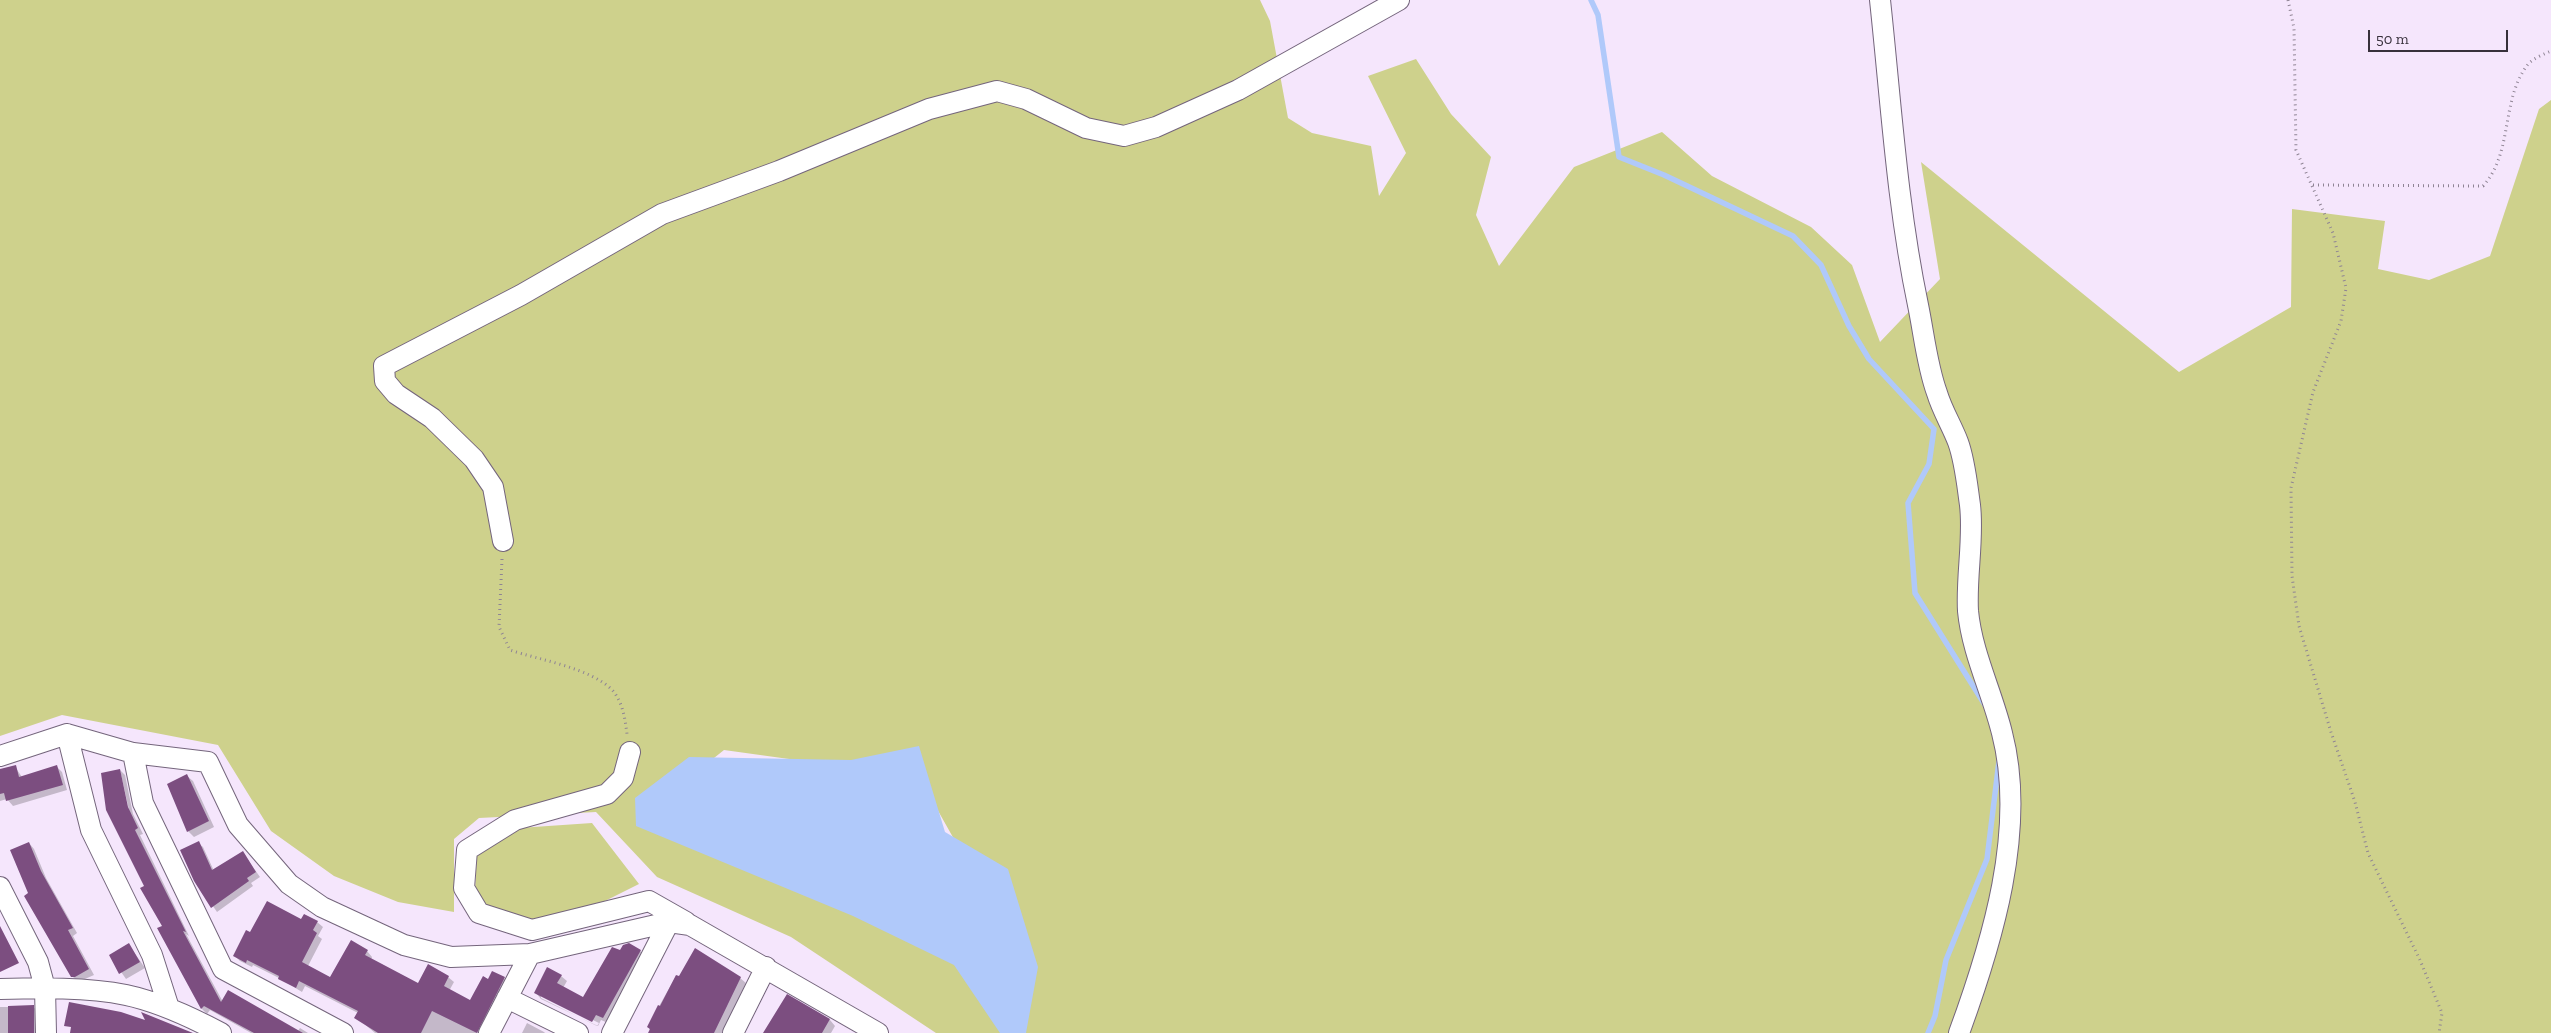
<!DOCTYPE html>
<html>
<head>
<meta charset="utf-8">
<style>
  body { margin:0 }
  #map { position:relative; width:2551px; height:1033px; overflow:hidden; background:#f5e6fc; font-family:"Zilla Slab",serif }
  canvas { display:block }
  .scale { position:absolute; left:2368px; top:30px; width:140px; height:22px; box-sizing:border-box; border:2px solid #37303b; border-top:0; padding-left:6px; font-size:15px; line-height:18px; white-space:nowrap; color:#37303b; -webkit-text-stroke:4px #f5e6fc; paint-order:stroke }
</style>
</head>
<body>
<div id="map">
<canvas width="2551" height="1033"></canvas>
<div class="scale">50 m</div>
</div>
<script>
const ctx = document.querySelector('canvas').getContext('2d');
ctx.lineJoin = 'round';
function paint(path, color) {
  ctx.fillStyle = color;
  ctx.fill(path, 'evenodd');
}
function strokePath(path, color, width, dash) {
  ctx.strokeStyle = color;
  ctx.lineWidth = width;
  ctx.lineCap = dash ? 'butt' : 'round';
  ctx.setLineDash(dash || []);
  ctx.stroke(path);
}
paint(new Path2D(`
  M0,0h1260l10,21 18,97 24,15 59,13 8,50 27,-43 -38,-77 48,-17 35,55 40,43 -15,58 23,51 75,-99 88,-35 50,44 99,51 41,38 28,77 60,-63 -19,-117 258,210 112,-65 1,-98 93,12 -7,48 51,11 61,-24 49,-147 12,-9v933h-1615l-145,-96 -134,-60 -61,-65 -117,6 -25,21v73l-56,-10 -64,-26 -63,-45 -53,-86 -156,-30 -62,21zM724,750l195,27 62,110 -337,-73z
  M592,823l47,61 -52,26 -48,11 -52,-12 -12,-19 2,-36 42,-26z`), '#ced18c');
paint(new Path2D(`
  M919,746l26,86 63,37 30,98 -12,66h-26l-46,-68 -101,-49 -217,-90 -1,-28 54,-41 162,3z`), '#b0c9fa');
paint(new Path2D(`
  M15,767l7,10 35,-10 5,5 5,18 -54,16 -6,-7 -7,2v-30z
  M120,770l5,5 8,39 10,20 -3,1 49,101 -3,-2 37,68 75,29 2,-3 8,5h-57l-41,-23 -3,4 -5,-5 -43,-80 5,-3 -18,-40z
  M187,776l6,5 21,46 -20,10 -6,-6z
  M29,843l5,6 12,29 31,55 -4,3 21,39 -16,7 -6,-6 -43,-82z
  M198,843l5,4 11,24 29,-18 17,24 -9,6 2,3 -36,26 -22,-32z
  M302,920l15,2 6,5 -5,9 4,3 -14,27 23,12 36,-27 5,6 -1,3 48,25 29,-8 6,5 -5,9 22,11 18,-22 15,-2 5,6 -24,49h-110l-19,-16 2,-4 -53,-27 -3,6 -23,-14 -26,-13 -1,2 -12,-6 -5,-5 16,-22z
  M129,945l16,23 -19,11 -16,-23z
  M640,951l6,5 -38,67 -7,-3 -3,6 -57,-27 -5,-6 25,-17 6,5 -4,7 21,10 37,-46zM541,995l58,28 -2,3 -56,-28z
  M676,976l64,2 6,5 -24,50h-71l-3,-7z
  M787,996l43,24 5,6 -4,7h-66z
  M0,1007h33l6,5v21h-39z
  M527,1023l17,9 1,1h-23z`), '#0003');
strokePath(new Path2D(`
  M1591,0l7,15 21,142 45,18 129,61 28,29 28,61 20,33 65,70 -5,35 -21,39 7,90 70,112
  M1928,1033l7,-17 11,-56 41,-101 12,-98`), '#b0c9fa', 5.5);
paint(new Path2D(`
  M16,765l3,12 38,-12 6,20 -57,16 -2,-8 -4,1v-25z
  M120,769l8,38 10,21 -3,2 51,102 -3,-1 38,71 7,-12 75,43h-49l-50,-27 -3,3 -44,-81 5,-2 -22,-38 4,-2 -38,-76 -5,-37z
  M187,774l22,47 -22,11 -20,-48z
  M199,841l13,29 31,-19 13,21 -9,6 2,3 -38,27 -17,-27 -14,-31z
  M29,842l12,29 32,57 -5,2 21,39 -14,8h-4l-47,-81 4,-3 -18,-43z
  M267,901l34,18 3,-5 14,7 -5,9 4,3 -15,29 28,15 21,-37 17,10 -3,5 53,28 10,-19 21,12 -5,10 26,14 13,-24 5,3 4,-8 13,6 -28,56 -45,-22 -11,22h-43l-24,-15 4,-7 -59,-30 -3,7 -18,-9 1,-3 -32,-16 -1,3 -13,-7 13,-26 4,2z
  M0,926l19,37 -19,9z
  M129,943l11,19 -21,12 -10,-19z
  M629,943l12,7 -38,68 -7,-3 -4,7 -58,-29 13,-26 15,8 -5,8 26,14 29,-50 8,3 3,-5z
  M695,948l46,29 -27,56h-66l2,-4 -3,-2 11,-22 2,1 16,-31 3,1z
  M787,994l43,25 -8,14h-59z
  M69,1002l52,10 24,8 -4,-8 52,21h-123l1,-6 -7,-1z
  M34,1005v28h-26v-27z`), '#7c4e80');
const minor = new Path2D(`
  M1880,0c11,102 17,205 38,305 6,29 9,61 19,88 5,17 15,33 21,49 7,19 9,42 12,63 4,34 -4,71 -2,106 4,42 24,81 34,122 25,96 -10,210 -43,300
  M503,541l-10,-54 -19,-28 -42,-41 -36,-24 -11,-13 -1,-15 137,-71 141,-81 117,-43 150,-62 68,-18 29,8 60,29 38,8 32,-9 82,-37 161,-90
  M67,734l24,96 61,125 17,53
  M630,752l-7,26 -16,16 -92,26 -48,30 -3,38 15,25 53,17 117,-29 37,21
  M133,753l10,50 80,166 120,64
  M0,756l67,-22 66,19 75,9 30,63 51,59 33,23 82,38 47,12 79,-3 139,-32 21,3 188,108
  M0,887l38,75 7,26 1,45
  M0,989c39,-1 87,-2 126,6 33,7 65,22 95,38
  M507,998l71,35
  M489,1033l41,-79
  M612,1033l57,-111
  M733,1033l33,-66`);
strokePath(minor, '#74657c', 22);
strokePath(new Path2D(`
  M2288,0l6,28 2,122 37,83 13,55 -5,33 -28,71 -22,96 1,88 7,50 32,106 24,70 13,51 52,107 22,53 -3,20
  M2313,185l170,1c30,-33 18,-84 43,-119 5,-8 16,-12 25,-16
  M502,559l-3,68 11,23c29,10 82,18 103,41 10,12 12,28 14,43`), '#8f8494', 3, [1, 4]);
strokePath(minor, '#fff', 20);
</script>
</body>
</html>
